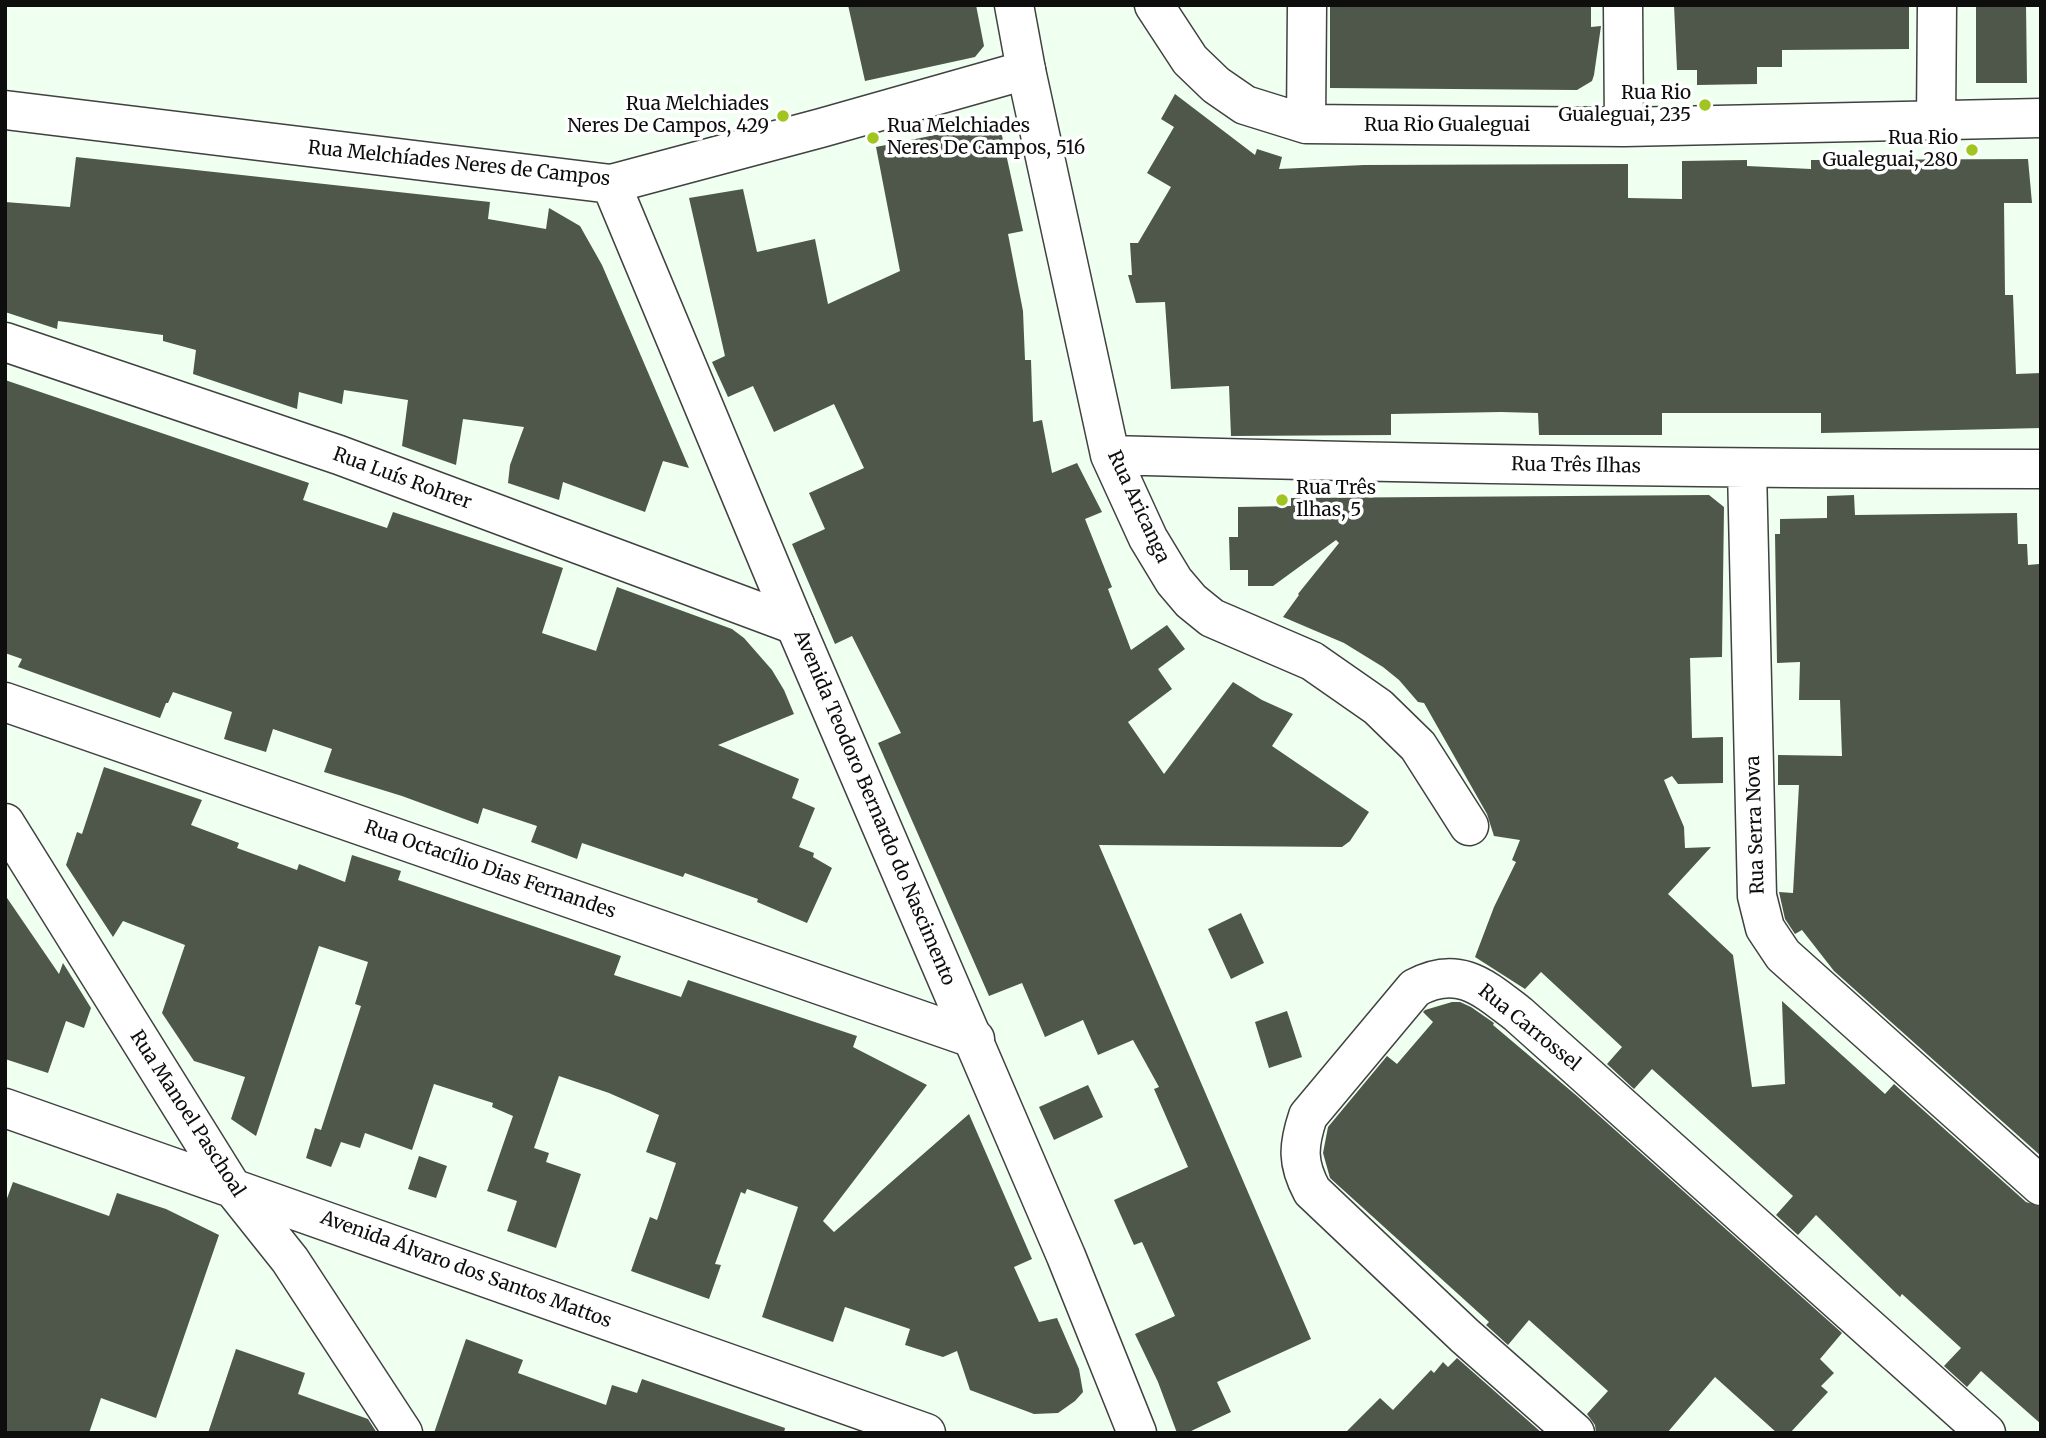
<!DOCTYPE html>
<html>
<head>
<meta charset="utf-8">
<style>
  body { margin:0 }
  #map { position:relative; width:2046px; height:1438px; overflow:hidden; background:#effff0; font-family:Merriweather,serif }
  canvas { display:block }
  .frame { position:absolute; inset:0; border:7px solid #0e0e0e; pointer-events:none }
</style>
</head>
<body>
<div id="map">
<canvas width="2046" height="1438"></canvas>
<div class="frame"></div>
</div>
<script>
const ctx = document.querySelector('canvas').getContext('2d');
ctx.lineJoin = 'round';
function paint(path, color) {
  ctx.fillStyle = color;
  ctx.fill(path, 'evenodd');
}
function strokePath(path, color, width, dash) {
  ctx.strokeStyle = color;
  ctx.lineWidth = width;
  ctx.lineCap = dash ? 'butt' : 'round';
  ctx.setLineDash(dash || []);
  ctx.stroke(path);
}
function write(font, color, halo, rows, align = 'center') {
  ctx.font = font + ' Merriweather,serif';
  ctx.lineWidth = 7;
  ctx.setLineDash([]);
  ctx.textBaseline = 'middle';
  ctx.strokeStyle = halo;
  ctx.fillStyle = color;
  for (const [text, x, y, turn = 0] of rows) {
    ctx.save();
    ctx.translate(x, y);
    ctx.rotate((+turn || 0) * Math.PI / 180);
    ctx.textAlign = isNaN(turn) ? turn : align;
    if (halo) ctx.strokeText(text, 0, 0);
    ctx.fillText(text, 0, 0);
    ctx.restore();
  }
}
paint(new Path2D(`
  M848,5h128l8,41 -9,11 -110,24z
  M1357,5h234v22l10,-1 -7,49 -2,6 -15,9 -247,-2v-82z
  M1674,5h235v44l-127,1v17h-25v17l-60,1v-15h-20z
  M1976,5h50l1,78h-51z
  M1175,94l80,61 2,-6 25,8 -3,12 85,-4 264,-1v34l54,1v-38l65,-1v6l64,3v-9l217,-1 4,44h-28l1,92h8l3,79 25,-1v55l-220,5v-20h-159v22h-123l-1,-22 -37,-1 -110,2v21l-160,1 -2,-50 -58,3 -6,-87 -29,1 -8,-28h4l-2,-32h8l33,-56 -24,-14 27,-46 -13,-8z
  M999,122l24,109 -15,3 15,77 2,49h6l2,62 9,-2 10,53 25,-10 25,49 -17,7 27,68 -4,2 23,61 36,-25 18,24 -27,20 14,20 -44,33 36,52 69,-92 29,18 31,14 -21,32 97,66 -19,29 -8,6 -243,-2 212,494 -94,43 14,30 -44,21h-10l-19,-51 -23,-48 40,-18 -33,-74 -8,3 -20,-45 74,-33 -34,-78 5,-2 -26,-47 -35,15 -15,-35 -38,17 -23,-54 -33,13 -111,-253 23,-10 -49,-97 -17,8 -43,-100 33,-15 -16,-36 55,-25 -30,-64 -60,28 -21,-46 -25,11 -16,-35 13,-6 -36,-158 54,-9 14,63 58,-13 13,65 72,-33 -24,-124z
  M76,157l414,45 -2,17 58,10 3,-21 31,18 22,39 87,203 -26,-7 -18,51 -82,-30 -4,18 -51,-17 2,-18 14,-38 -61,-8 -7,46 -54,-19 6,-46 -64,-10 -2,14 -43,-12 -2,17 -104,-35 3,-24 -33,-9v-6l-105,-14 -1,8 -52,-17v-110l65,5z
  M5,380l304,103 -6,17 84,28 6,-16 170,56 -21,65 54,18 21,-64 115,42 12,9 28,32 12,20 10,24 -76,31 81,34 -7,19 23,10 -16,39 15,6 -1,4 19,11 -25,55 -50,-21 1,-3 -73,-26 -2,4 -101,-34 -5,16 -29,-11 -17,-6 6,-16 -54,-18 -5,16 -76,-28 -78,-24 8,-23 -59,-20 -7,23 -42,-13 8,-27 -59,-20 -5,11h-2l-6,15 -142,-51 4,-8 -17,-6z
  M1709,495l15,12 -2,150 -32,1 2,80 31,-1v46l-45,1 -6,-8 -8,4 20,47 1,21 26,-1 -43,47 65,61 19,132 33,-3 -3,-83 103,93 9,-10 132,118 15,5v217l-60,-53 -14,16 -23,-21 17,-18 -59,-54 -2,3 -84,-82 -18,20 -22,-20 17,-19 -141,-127 -18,20 -27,-25 15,-17 -81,-75 -16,17 -50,-32 19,-50 22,-45 -4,-2 8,-20 -26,-4 -7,-22 -63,-111 -6,-1 -19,-22 -16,-13 -39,-24 -61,-26 16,-22 -1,-1 41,-51 -3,-3 -63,46h-25v-16h-18l-1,-33h9v-30l53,-1v-8z
  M1854,495l1,20 162,-2 1,31h9l1,21 11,-1 2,592 -207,-185 -32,-41 -7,4 -10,-15 -6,-27 14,1 6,-108h-21v-30l64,1 -2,-56h-41l1,-38 -23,1 -2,-129h5v-15l47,-1v-22z
  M104,767l98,33 -11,25 48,18 -2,5 60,22 2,-6 46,18 7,-27 49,16 -3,9 223,76 -7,19 67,22 7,-17 169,56 -4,11 74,38 -104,136 11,11 135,-118 63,145 -18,8 25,55 18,-4 22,51 4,23 -8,9 -17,12 -24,1 -64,-24 -13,-39 -14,6 -38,-12 5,-16 -65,-22 -12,35 -71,-25 36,-110 -51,-18 -2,5 -4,-2 -26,72 6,1 -12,34 -78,-28 19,-54 7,3 19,-57 -30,-11 13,-37 -50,-22 -50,-17 -25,72 15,5 -3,9 35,12 -25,74 -49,-17 10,-30 -30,-10 26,-75 -21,-9 1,-4 -59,-19 -22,66 -47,-17 -5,15 -19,-6 -10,25 -25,-9 9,-30 6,2 40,-124 -6,-2 13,-42 -49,-16 -63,190 -25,-17 14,-42 -51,-16 -32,-48 23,-68 -62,-24 -10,16 -47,-72 11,-33 5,2z
  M5,895l54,79 4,-11 28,45 -7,20 -18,-7 -18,52 -43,-14z
  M1241,913l23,50 -33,16 -23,-50z
  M1452,1002h8l11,5 23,16 -1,2 84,71 265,237 -22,26 14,14 -13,13 7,6 -38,41h-13l-62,-56 -48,56h-71l-1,-8 -8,-11 21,-23 -79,-71 -21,25 -22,-20 3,-3 -159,-144 -7,-25 5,-26 59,-71 10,8 36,-42 -10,-10 2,-2z
  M1287,1011l15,46 -33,11 -14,-46z
  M1088,1085l15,32 -49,23 -15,-33z
  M419,1156l28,10 -11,32 -28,-9z
  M13,1182l96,34 8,-23 49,16 53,26 -63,183 -55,-20 -12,35h-84v-229z
  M466,1339l57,21 -5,13 88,32 6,-20 25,8 5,-14 143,49 -1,5h-350z
  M236,1349l69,24 -7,21 70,25 9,14h-169z
  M1457,1358l85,75h-197l35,-35 13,12 38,-40 3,3 9,-11 5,5z`), '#4e574a');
const minor = new Path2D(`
  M1154,5l36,55 26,25 29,20 61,19 318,3 417,-9
  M1623,5l1,122
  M1026,70l84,385 38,83 26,43 17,20 21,17 100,43 66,46 40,39 51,80
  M1936,122l1,-117
  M1306,124l1,-119
  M5,342l334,113 456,170
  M1110,455c311,9 620,14 931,14
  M1747,469l10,427 8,32 18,27 258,231
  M5,702l970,337
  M5,823l226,363 59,74 113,173
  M5,1108l921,325
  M1575,1433l-110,-97 -153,-145c-15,-28 -14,-45 -4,-75l107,-128c44,-24 69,0 103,26l468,419`);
const tertiary = new Path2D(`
  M5,110l606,74 210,-56 205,-58 -12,-65
  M611,184l184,441 271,631 71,177`);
strokePath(minor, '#414141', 41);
strokePath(tertiary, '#414141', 41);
strokePath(minor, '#fff', 38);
strokePath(tertiary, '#fff', 38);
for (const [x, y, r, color] of [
  [1705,105,7,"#a0c420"],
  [783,116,7,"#a0c420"],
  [873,138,7,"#a0c420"],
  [1972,150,7,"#a0c420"],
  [1282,500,7,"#a0c420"]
]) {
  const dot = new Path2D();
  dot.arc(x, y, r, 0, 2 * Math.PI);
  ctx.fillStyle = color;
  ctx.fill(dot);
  strokePath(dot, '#fff', 2.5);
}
write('19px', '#0e0e0e', '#fff', [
  ["Rua Rio",1691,94],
  ["Gualeguai, 235",1691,116],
  ["Rua Melchiades",769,105],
  ["Neres De Campos, 429",769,127],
  ["Rua Melchiades",887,127,"left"],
  ["Neres De Campos, 516",887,149,"left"],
  ["Rua Rio",1958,139],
  ["Gualeguai, 280",1958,161],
  ["Rua Três",1296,489,"left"],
  ["Ilhas, 5",1296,511,"left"]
], 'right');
write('19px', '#0e0e0e', '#fff', [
  ["Rua Rio Gualeguai",1447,126],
  ["Rua Melchíades Neres de Campos",459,164,6],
  ["Rua Três Ilhas",1576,466,1],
  ["Rua Luís Rohrer",402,479,20],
  ["Rua Aricanga",1138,507,65],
  ["Avenida Teodoro Bernardo do Nascimento",874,808,67],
  ["Rua Serra Nova",1756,825,-92],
  ["Rua Octacílio Dias Fernandes",490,870,19],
  ["Rua Carrossel",1529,1028,39],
  ["Rua Manoel Paschoal",187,1114,57],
  ["Avenida Álvaro dos Santos Mattos",466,1270,20]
]);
</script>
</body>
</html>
